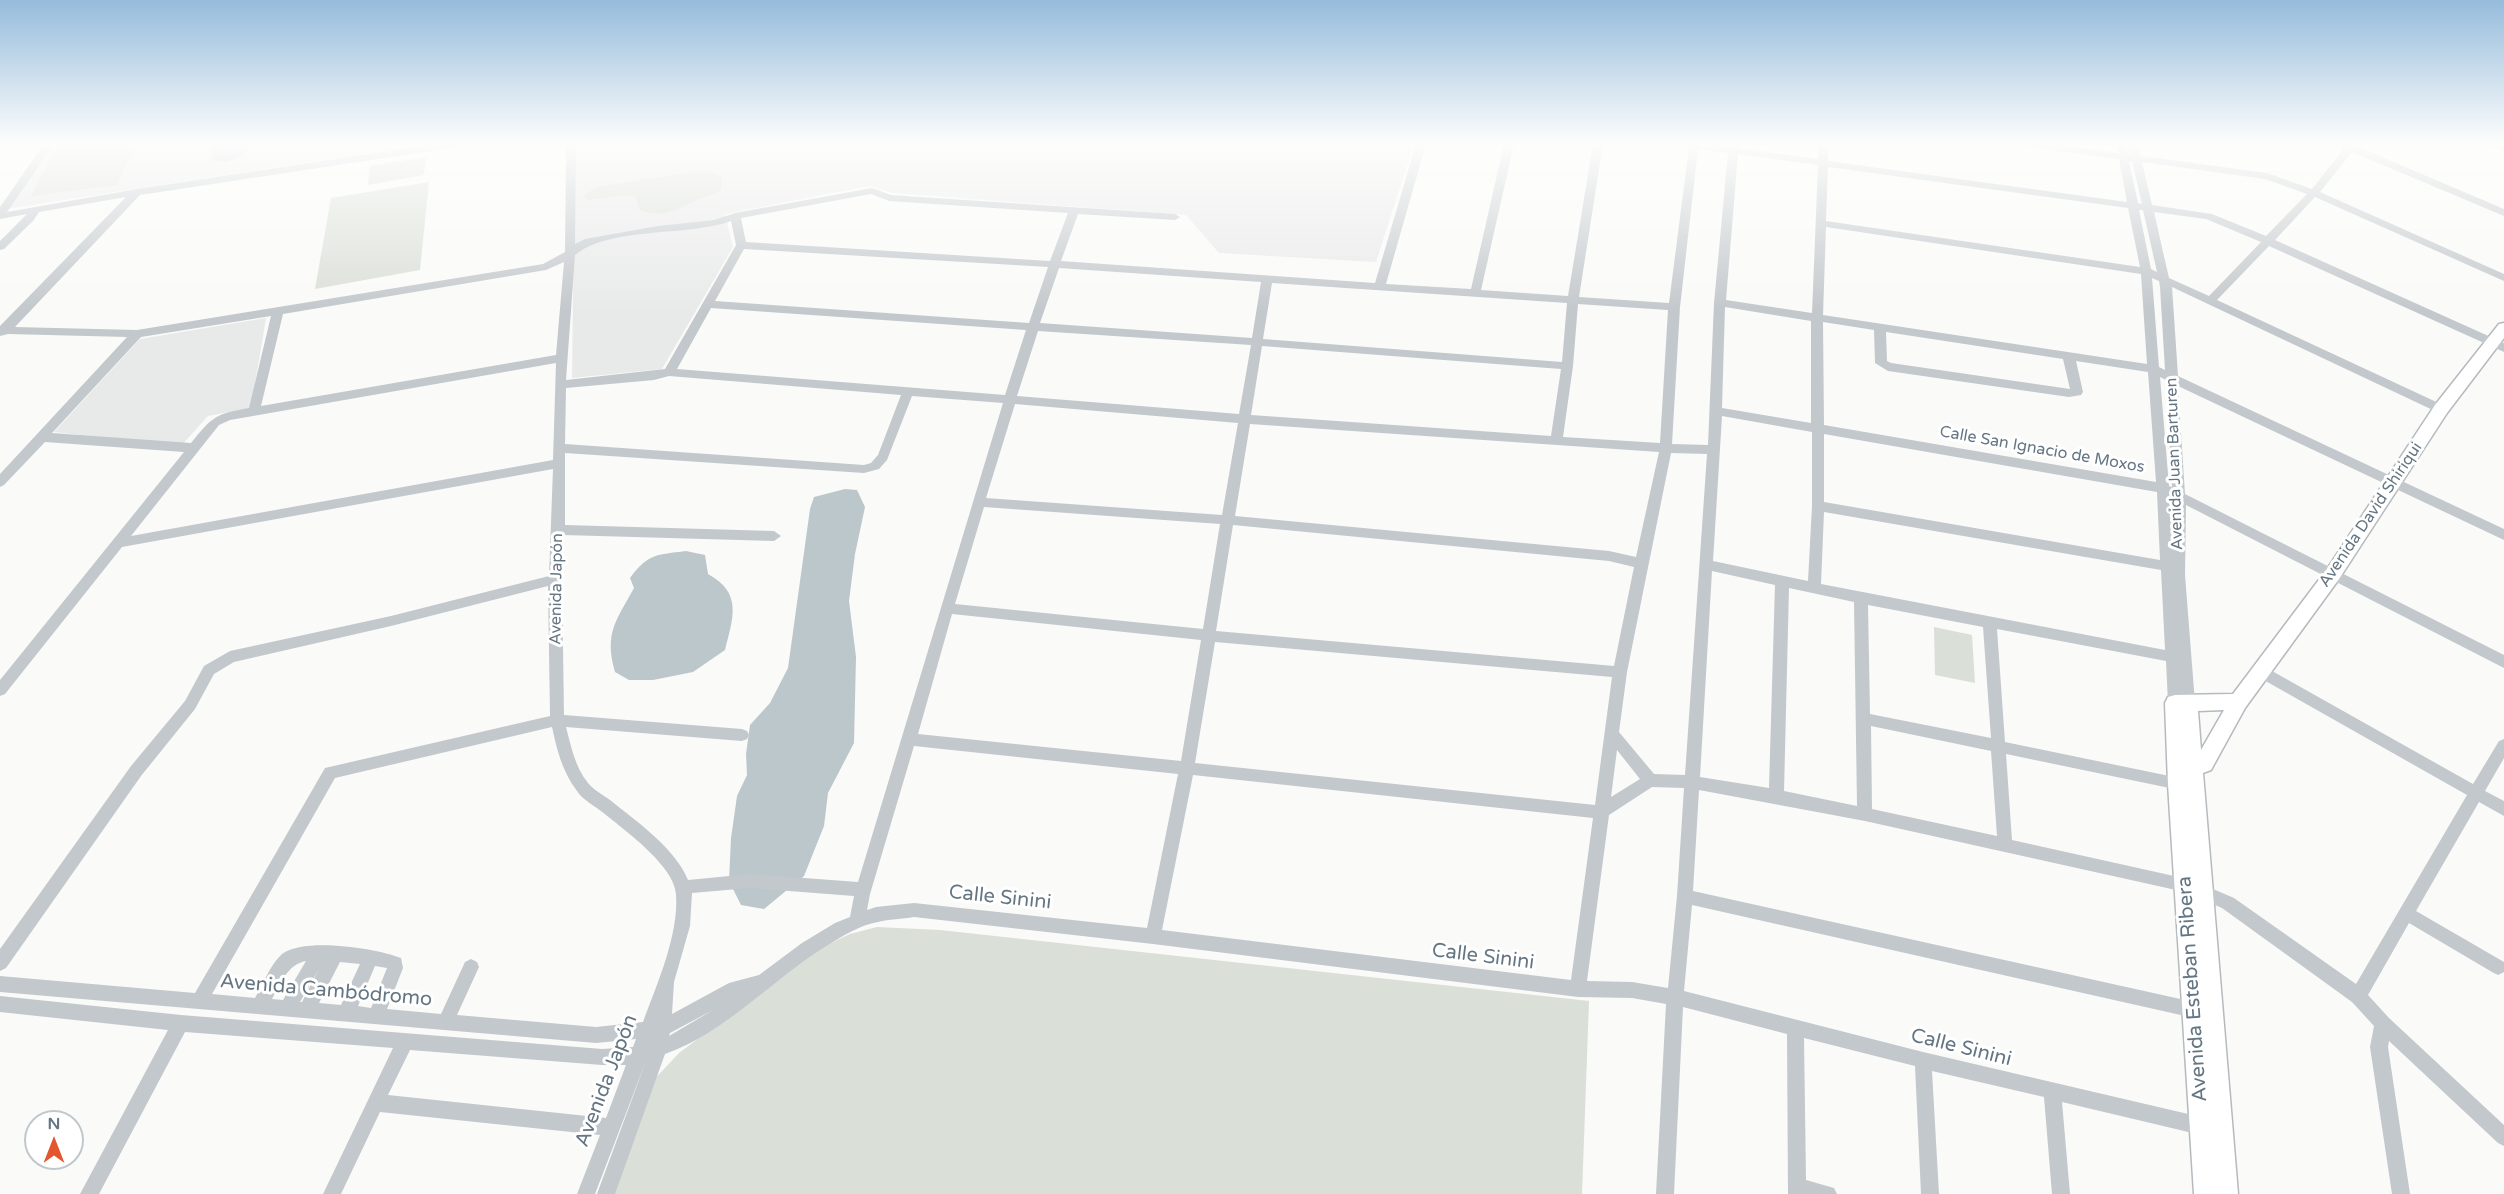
<!DOCTYPE html>
<html>
<head>
<meta charset="utf-8">
<style>
  body { margin:0 }
  #map { position:relative; width:2504px; height:1194px; overflow:hidden; background:#fafaf8; font-family:"Varela Round",sans-serif }
  canvas { display:block }
  .north { position:absolute; left:24px; top:1110px; width:60px; height:60px; box-sizing:border-box; background:#fff; border:2px solid #c1c8cd; border-radius:50%; rotate:0deg; font-size:16px; font-weight:700; line-height:24px; text-align:center; color:#657683 }
  .north::after { content:''; display:block; margin:auto; width:21px; height:27px; background:#e4572e; clip-path:polygon(50% 0,100% 100%,50% 72%,0 100%) }
</style>
</head>
<body>
<div id="map">
<canvas width="2504" height="1194"></canvas>
<div class="north">N</div>
</div>
<script>
const ctx = document.querySelector('canvas').getContext('2d');
ctx.lineJoin = 'round';
function paint(path, color) {
  ctx.fillStyle = color;
  ctx.fill(path, 'evenodd');
}
function strokePath(path, color, width, dash) {
  ctx.strokeStyle = color;
  ctx.lineWidth = width;
  ctx.lineCap = dash ? 'butt' : 'round';
  ctx.setLineDash(dash || []);
  ctx.stroke(path);
}
function write(font, color, halo, rows, align = 'center') {
  ctx.font = font + ' "Varela Round",sans-serif';
  ctx.lineWidth = 6;
  ctx.setLineDash([]);
  ctx.textBaseline = 'middle';
  ctx.strokeStyle = halo;
  ctx.fillStyle = color;
  for (const [text, x, y, turn = 0] of rows) {
    ctx.save();
    ctx.translate(x, y);
    ctx.rotate((+turn || 0) * Math.PI / 180);
    ctx.textAlign = isNaN(turn) ? turn : align;
    if (halo) ctx.strokeText(text, 0, 0);
    ctx.fillText(text, 0, 0);
    ctx.restore();
  }
}
paint(new Path2D(`
  M53,144h373l-419,65z
  M575,144h839l-38,118 -157,-9 -33,-38 -294,-22 -22,-7 -145,28 8,33 -71,122 -90,9z
  M266,318l-15,90 -43,8 -27,30 -127,-14 86,-93z`), '#e8e9e9');
paint(new Path2D(`
  M58,144h78l-19,41 -86,11z
  M426,157l-2,18 -56,10 2,-19z
  M690,172h23l9,6 -1,12c-7,5 -14,6 -22,9 -21,10 -35,20 -59,11l-5,-14h-16l-32,4 -3,-5 13,-8z
  M429,182l-9,88 -105,19 16,-91z
  M1934,627l38,8 3,48 -40,-8z
  M877,927l63,3 649,71 -7,193h-974l41,-109 30,-32 139,-104 32,-15z`), '#dadfd7');
paint(new Path2D(`
  M213,144h43c-18,10 -22,24 -45,15z
  M845,489l12,1 8,17 -10,47 -6,47 7,56 -2,86 -26,50 -4,33 -20,50 -40,33 -23,-4 -12,-24 2,-43 6,-42 10,-21 -1,-21 4,-29 20,-22 18,-35 22,-159 4,-12z
  M686,551l19,4 3,19c35,19 25,44 17,76l-32,22 -40,8h-24l-14,-8c-11,-39 1,-51 19,-84l-4,-10c19,-25 26,-23 56,-27z`), '#bbc7cb');
const major = new Path2D(`
  M2504,323v15l-57,75 -108,166 -94,129 -34,62 -8,3 35,421h-44l-26,-410 -3,-81 3,-6 7,-2 58,-1 94,-125 108,-164 64,-81zM2224,710l-23,40 -3,-39z`);
strokePath(major, '#b5babe', 3);
paint(new Path2D(`
  M44,144h10l-47,68 130,-23 297,-45h28l-5,3 -317,48 -125,132 122,3 406,-66 22,-12 1,-108h10l-1,100 10,-5 73,-13 56,-6 21,-7 137,-25 19,7 284,19 5,3 -5,3 -97,-6 -17,47 314,22 41,-139h10l-40,140 85,5 33,-145h10l-33,146 87,6 25,-152h10l-24,153 90,6 20,-156 -8,-3 48,3v-3h10v4l79,11 1,-15h10l-1,17 299,41 -8,-43 -91,-12 -5,-3h31l64,9 -2,-9h10l2,10 2,1 -2,-11h10l3,12 126,17 45,16 32,-41 -6,-4h20l-2,2 148,63v7l-152,-64 -32,40 184,82v7l-189,-84 -40,43 229,103v9l-235,-106 -52,54 228,106 2,3 -2,3h-8l-265,-125 6,89 326,153v11l-326,-154 7,108 319,161v13l-318,-163 -1,70 10,128 -2,4 -5,2 -6,-5 -7,5 -5,-2 -2,-4 -2,-42 -169,-32 8,113 179,37 5,1 2,5 -2,5 -5,1 -178,-37 6,86 180,40 42,18 122,86 111,-189 -212,-120 -2,-4 2,-4h10l208,117 26,-43 5,-2v19l-19,33 19,10v15l-25,-14 -63,109 88,51v10l-6,3 -6,-3 -83,-49 -41,72 21,23 115,107v21l-6,-3 -109,-102 -1,6 22,147h-18l-22,-147 4,-21 -22,-24 -130,-94 -37,-16 -320,-71 -166,-31 -6,101 501,111 6,2 2,6 -2,6 -6,2 -502,-113 -8,86 239,61 278,65 6,3 3,6 -3,6 -6,3 -139,-33 8,92h-18l-8,-97 -112,-26 7,123h-18l-6,-128 -111,-28 2,142 28,8 3,6h-49l-1,-160 -104,-27 -9,187h-18l10,-190 -34,-6 -54,-1 -425,-53 -239,-27c-12,2 -25,2 -36,5 -18,3 -35,14 -50,23 -56,34 -101,87 -163,109l-50,140h-18l49,-133 -51,133h-18l23,-59 -220,-23 -39,82h-18l70,-146 -208,-16 -86,162h-19l88,-164 -168,-18v-16l181,19 421,34 31,-2 3,-8 -40,4 -596,-51v-16l195,17 130,-225 225,-52 -2,-130 -157,40 -157,36 -20,12 -19,35 -54,67 -135,192 -6,3v-22l131,-183 54,-65 19,-35 26,-15 161,-35 158,-40 4,-107 -431,78 -117,147 -5,2v-16l184,-228 -139,-10 -41,43 -4,2v-13l127,-137 -119,-3 -8,2v-10l126,-129 -87,15 -6,9 -29,28 -4,1v-9l27,-27 -27,5v-12zM1698,149l30,4 -14,150 -6,142 -36,-1 8,-137zM1738,154l80,11 -6,148 -86,-13zM2129,161h3l10,43 -4,-1zM2142,162l123,17 42,15 -41,42 -54,-22 -60,-9zM1828,167l300,41 12,59 -314,-46zM871,194l18,7 179,12 -18,48 -304,-19 -5,-24zM2139,210h4l14,62 -6,-3zM2154,212l52,7 55,23 -52,54 -40,-18zM731,221l5,24 -71,124 -99,11 9,-125c36,-29 112,-18 156,-34zM1826,227l315,47 6,90 -324,-49zM744,249l304,18 -19,56 -314,-22zM564,262l-8,93 -295,51 22,-92 263,-44zM1059,268l202,14 -9,56 -212,-15zM2152,278l7,3 1,6 5,83 -6,-3zM1272,283l295,20 -5,59 -299,-23zM1578,304l90,6 -8,133 -97,-6 10,-71zM1725,307l86,14v102l-89,-15zM711,308l315,22 -21,65 -328,-26zM271,316l-22,92c-34,6 -37,9 -58,35l-139,-10 89,-96zM1823,322l51,8 1,33 13,8 181,26 12,-2 2,-3 -7,-31 72,11 8,110 -332,-57zM1038,331l213,14 -12,69 -222,-18zM1886,332l177,27 7,30 -179,-26 -4,-2zM1262,346l299,23 -10,67 -300,-21zM556,363l-3,97 -422,76 88,-111 11,-5zM669,376l232,19 -23,60 -7,8 -7,2 -299,-21 1,-56 88,-8zM2160,377l6,3 6,107 -3,-1zM912,396l91,7 -145,479 -108,-8 -62,6c-12,-31 -52,-59 -78,-80 -7,-5 -16,-10 -22,-17 -13,-16 -17,-37 -22,-56l176,14 5,-2 2,-4 -2,-4 -5,-2 -178,-14 -2,-136 2,-44 210,6 7,-5 -7,-5 -209,-6v-72l299,20 15,-4 8,-9zM1015,404l223,19 -16,92 -236,-17zM1722,416l90,16v74l-4,75 -95,-20zM1250,424l409,28 -23,105 -27,-6 -374,-35zM1824,434l333,58 3,68 -336,-58zM1671,453l36,1 -22,321 -31,-1 -35,-42 8,-60zM2170,497l3,2 -1,42zM984,507l236,17 -17,105 -248,-25zM1824,512l337,58 4,80 -344,-66zM1233,525l376,36 25,6 -20,99 -398,-35zM1712,571l63,14 -6,203 -69,-11zM1789,588l65,14 3,204 -73,-15zM1868,605l115,22 8,111 -121,-24zM952,614l249,26 -20,121 -263,-27zM1215,642l397,35 -17,128 -400,-42zM1871,726l120,25 6,85 -125,-27zM552,727c5,23 10,44 25,64 5,8 16,14 24,20 22,18 73,54 75,83 3,41 -19,90 -33,128l-47,5 -139,-12 22,-48 -2,-5 -6,-3 -6,3 -24,52 -54,-5 16,-41 -2,-10c-25,-10 -97,-21 -119,-4 -12,11 -19,30 -27,44l-43,-4 123,-216zM914,746l264,28 -31,154 -233,-25 -38,4 -9,3 3,-16zM1617,750l23,29 -29,18zM1193,775l400,43 -22,162 -409,-50zM1652,787l32,1 -7,108 -9,92 -36,-6 -45,-1 22,-166zM750,888l104,8 -4,21 -15,6 -33,20 -43,32 -30,8 -57,31 2,-32 16,-56 2,-33zM306,961l-23,39 -11,-1c8,-15 16,-35 34,-38zM340,962l20,2 -19,41 -22,-2zM375,966l12,2 -16,40 -13,-2zM319,969l-17,33h-2zM713,1010l-44,26 1,-3zM410,1050l192,15h24l-20,53 -218,-23z
  M2489,144l15,1v7l-14,-6z`), '#c3c8cc');
paint(major, '#fff');
const sky = ctx.createLinearGradient(0, 0, 0, 312);
sky.addColorStop(0, '#96bcdc');
sky.addColorStop(0.46, '#fdfdfc');
sky.addColorStop(1, '#fdfdfc00');
ctx.fillStyle = sky;
ctx.fillRect(0, 0, 2504, 312);
write('16px', '#657683', '#fff', [
  ["Calle San Ignacio de Moxos",2042,450,10],
  ["Avenida Juan Barturen",2175,464,-92],
  ["Avenida David Shiriqui",2371,515,-56],
  ["Avenida Japón",557,589,-89]
]);
write('20px', '#657683', '#fff', [
  ["Calle Sinini",1000,898,6],
  ["Calle Sinini",1483,957,7],
  ["Avenida Esteban Ribera",2193,989,-94],
  ["Avenida Cambódromo",326,991,5],
  ["Calle Sinini",1961,1048,14],
  ["Avenida Japón",607,1081,-69]
]);
</script>
</body>
</html>
